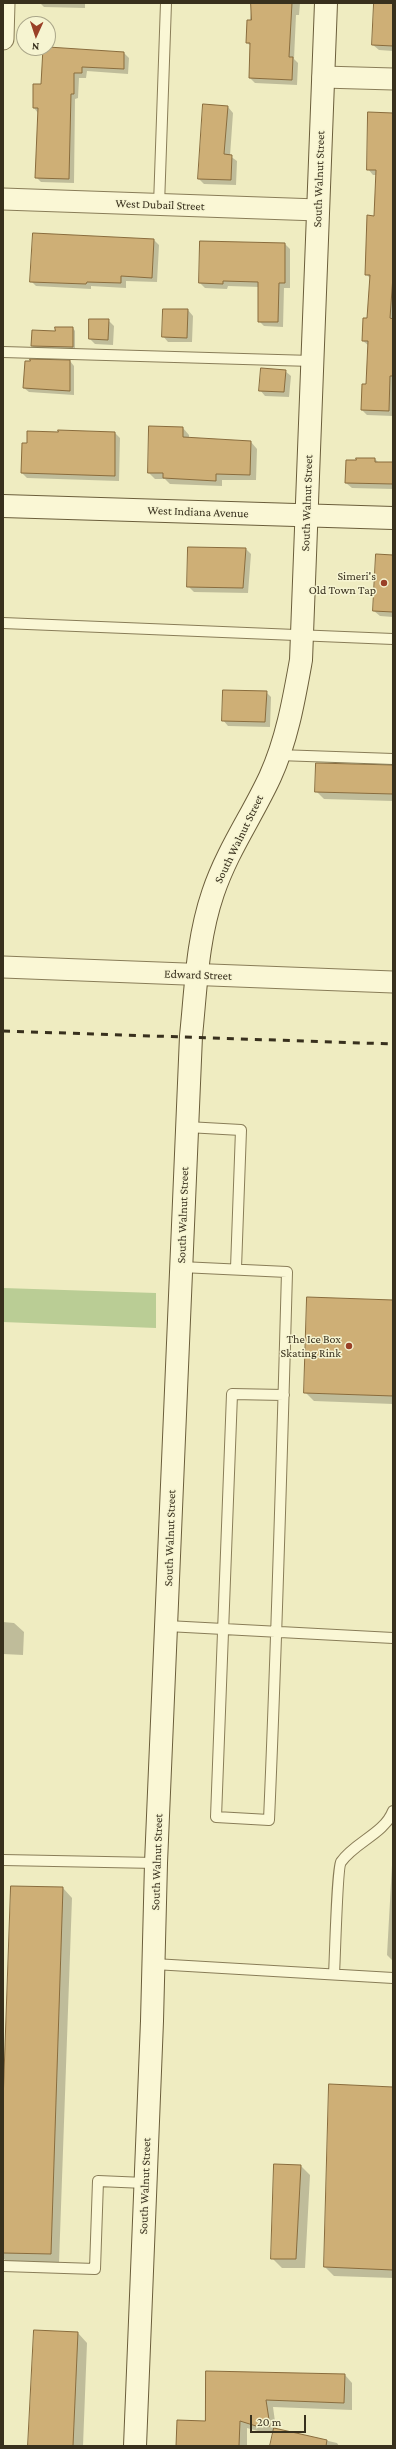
<!DOCTYPE html>
<html>
<head>
<meta charset="utf-8">
<style>
  body { margin:0 }
  #map { position:relative; width:396px; height:2449px; overflow:hidden; background:#efecc1; font-family:"Crimson Pro",serif }
  canvas { display:block }
  .frame { position:absolute; inset:0; border:4px solid #38301d; pointer-events:none }
  .north { position:absolute; left:16px; top:16px; width:40px; height:40px; box-sizing:border-box; background:#f6f4d1; border:1px solid #aaa689; border-radius:50%; rotate:183deg; font-size:11px; font-weight:700; line-height:16px; text-align:center; color:#38301d }
  .north::after { content:''; display:block; margin:auto; width:14px; height:18px; background:#9a4027; clip-path:polygon(50% 0,100% 100%,50% 72%,0 100%) }
  .scale { position:absolute; left:250px; top:2415px; width:56px; height:18px; box-sizing:border-box; border:2px solid #38301d; border-top:0; padding-left:5px; font-size:12px; line-height:14px; white-space:nowrap; color:#38301d; -webkit-text-stroke:3px #f6f4d1; paint-order:stroke }
</style>
</head>
<body>
<div id="map">
<canvas width="396" height="2449"></canvas>
<div class="frame"></div>
<div class="north">N</div>
<div class="scale">20 m</div>
</div>
<script>
const ctx = document.querySelector('canvas').getContext('2d');
ctx.lineJoin = 'round';
function paint(path, color) {
  ctx.fillStyle = color;
  ctx.fill(path, 'evenodd');
}
function strokePath(path, color, width, dash) {
  ctx.strokeStyle = color;
  ctx.lineWidth = width;
  ctx.lineCap = dash ? 'butt' : 'round';
  ctx.setLineDash(dash || []);
  ctx.stroke(path);
}
function write(font, color, halo, rows, align = 'center') {
  ctx.font = font + ' "Crimson Pro",serif';
  ctx.lineWidth = 3;
  ctx.setLineDash([]);
  ctx.textBaseline = 'middle';
  ctx.strokeStyle = halo;
  ctx.fillStyle = color;
  for (const [text, x, y, turn = 0] of rows) {
    ctx.save();
    ctx.translate(x, y);
    ctx.rotate((+turn || 0) * Math.PI / 180);
    ctx.textAlign = isNaN(turn) ? turn : align;
    if (halo) ctx.strokeText(text, 0, 0);
    ctx.fillText(text, 0, 0);
    ctx.restore();
  }
}
paint(new Path2D(`
  M3,1288l153,5v35l-153,-6z`), '#bacd95');
paint(new Path2D(`
  M40,3h45v5l-41,-1z
  M252,3h48l-1,12h-3l-2,44 4,4 -1,22 -42,-2 -5,-5 1,-32 -4,-3z
  M375,3h18v48l-14,-1 -6,-5z
  M48,48l76,5 5,5 -1,16 -41,-3 -1,7h-7l-1,20 -3,1 -1,84 -33,-1 -5,-5 2,-64 -4,-5 8,-23z
  M204,106l24,1 5,6 -3,43 7,5 -1,24 -32,-1 -5,-5z
  M393,114v302l-26,-1 -5,-5 5,-25 2,-39 -6,-5 5,-22 3,-40 -5,-5 9,-57 2,-42h-4l-5,-6z
  M154,240l5,5 -2,37 -31,-1v7l-35,-2v3l-55,-3 -5,-5z
  M201,242l84,2 5,5v39h-6l-1,39 -19,-1 -5,-5v-34l-31,-1 -1,3 -22,-1 -5,-5z
  M188,310l5,6 -1,26h-24l-5,-6z
  M108,320l6,6 -1,19 -18,-1 -5,-5z
  M73,328l2,3v18l-41,-1 -2,-2 24,-14z
  M70,361l4,5v29l-45,-3 -5,-4 2,-26z
  M285,371l6,5 -2,21 -24,-1 -5,-6z
  M183,428l6,7v3l62,4 6,7 -1,31h-34v6l-52,-2 -5,-5h-10l-6,-6z
  M115,433l5,5 -1,43 -92,-3 -5,-5 1,-29z
  M375,459l4,4h14v26l-41,-1 -6,-5z
  M246,549l5,5 -3,39 -54,-1 -6,-6z
  M393,556v61l-13,-1 -6,-5z
  M266,692l5,5 -1,30 -42,-1 -5,-6z
  M393,765v36l-69,-2 -8,-8z
  M393,1301v103l-79,-3 -9,-9z
  M3,1622l11,1 10,9 -1,23 -20,-1z
  M392,1865h1v96l-6,-6z
  M12,1887l51,1 9,10 -13,365 -52,-1 -4,-4v-129z
  M393,2088v190l-59,-2 -9,-9z
  M301,2166l9,9 -5,93h-23l-10,-10z
  M35,2331l43,2 9,10 -4,103h-54z
  M207,2372l138,3 7,8v27l-79,-3 3,22 61,14 2,3h-68l3,-13h-9l-18,-5v18h-70l29,-24z`), '#0003');
const building = new Path2D(`
  M251,3h41l-3,54h4l-1,23 -43,-2 1,-35h-4l1,-23h4z
  M374,3h19v43l-21,-1z
  M48,47l76,5v17l-42,-2v6h-8v21h-3l-2,85 -34,-1 3,-70h-5v-24h8l2,-36z
  M203,104l25,2 -4,48 8,1 -1,25 -33,-1z
  M368,112l25,1v163l-3,42 3,1v57h-3l-1,35 -28,-1 1,-26h4l2,-43h-6l1,-23h4l3,-43h-5l2,-60 7,1 2,-46h-9z
  M33,233l121,6 -2,39 -31,-2v7l-34,-1 -1,2 -56,-2z
  M200,241l85,2v40h-6l-1,39h-20v-40l-35,-1v3l-24,-1z
  M163,309h25l-1,29 -25,-1z
  M89,319h20l-1,21 -19,-1z
  M55,327h18v20l-42,-1 1,-16 23,1z
  M30,359l40,1v31l-47,-3 2,-27h5z
  M261,368l25,2 -2,22 -25,-1z
  M149,426l34,1v10l68,4 -1,34 -34,-1v7l-53,-3v-5h-15z
  M58,430l57,2v44l-94,-3 1,-30h5v-12l31,1z
  M356,458h19v4h18v22l-48,-1 1,-23h10z
  M188,547l58,1 -3,40 -56,-1z
  M376,554l17,1v57l-20,-1z
  M223,690l44,1 -2,31 -43,-1z
  M316,763l77,2v29l-78,-2z
  M307,1297l86,3v96l-89,-3z
  M11,1886l52,1 -12,367 -48,-1v-150z
  M329,2084l64,3v183l-69,-3z
  M274,2164l27,1 -5,94h-25z
  M34,2330l44,2 -5,114h-45z
  M206,2371l139,3 -1,29 -78,-3 4,26h-14l-16,-5 -1,25h-63l1,-26 28,1z
  M274,2428l53,12 -1,6h-56z`);
paint(building, '#ceaf76');
strokePath(building, '#896c3d', 1);
const lane = new Path2D(`
  M159,205l7,-202
  M3,352l309,9
  M3,623l390,16
  M278,755l115,4
  M187,1127l54,3 -5,138
  M181,1267l106,5c-5,183 -10,365 -18,548l-53,-3 16,-423 52,1
  M167,1626l226,12
  M3,1860l153,3
  M154,1964l239,14
  M334,1974c1,-14 3,-106 7,-112 14,-20 43,-28 52,-51
  M3,2266l92,3 3,-88 47,2`);
const street = new Path2D(`
  M3,39l1,-36
  M323,77l70,2
  M3,199l315,11
  M3,967l390,15`);
const secondary = new Path2D(`
  M3,506l390,12
  M135,2446l17,-425 4,-158 35,-827c5,-48 6,-96 22,-143 14,-42 39,-77 57,-116 17,-37 24,-78 31,-117l25,-657`);
strokePath(lane, '#897d58', 12);
strokePath(street, '#897d58', 23);
strokePath(secondary, '#6b5e3b', 24);
strokePath(lane, '#faf7d5', 10);
strokePath(street, '#faf7d5', 21);
strokePath(secondary, '#faf7d5', 22);
strokePath(new Path2D(`
  M3,1031l390,13`), '#38301d', 3, [7, 7]);
for (const [x, y, r, color] of [
  [384,583,4,"#9a4027"],
  [349,1346,4,"#9a4027"]
]) {
  const dot = new Path2D();
  dot.arc(x, y, r, 0, 2 * Math.PI);
  ctx.fillStyle = color;
  ctx.fill(dot);
  strokePath(dot, '#f6f4d1', 1.5);
}
write('12px', '#38301d', '#f6f4d1', [
  ["South Walnut Street",319,179,-88],
  ["West Dubail Street",160,205,2],
  ["South Walnut Street",307,503,-88],
  ["West Indiana Avenue",198,512,2],
  ["South Walnut Street",239,839,-64],
  ["Edward Street",198,975,2],
  ["South Walnut Street",183,1215,-88],
  ["South Walnut Street",170,1538,-88],
  ["South Walnut Street",157,1862,-88],
  ["South Walnut Street",145,2186,-88]
]);
write('12px', '#38301d', '#f6f4d1', [
  ["Simeri's",376,576],
  ["Old Town Tap",376,590],
  ["The Ice Box",341,1339],
  ["Skating Rink",341,1353]
], 'right');
</script>
</body>
</html>
